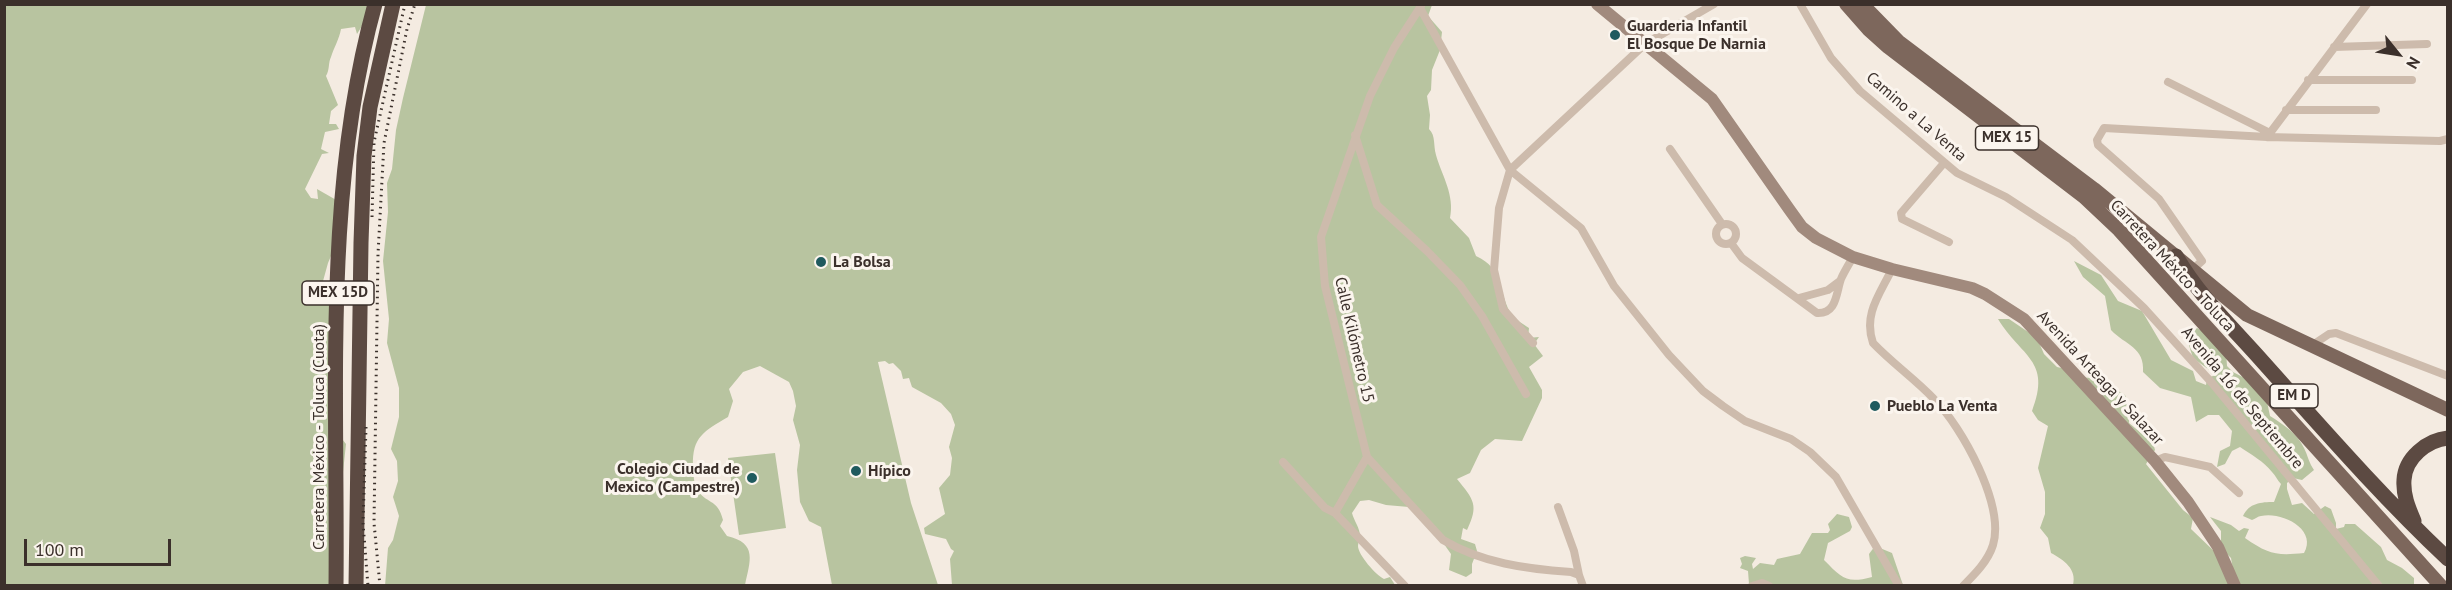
<!DOCTYPE html>
<html>
<head>
<meta charset="utf-8">
<style>
  body { margin:0 }
  #map { position:relative; width:2452px; height:590px; overflow:hidden; background:#f4ebe1; font-family:"PT Sans",sans-serif }
  canvas { display:block }
  .frame { position:absolute; inset:0; border:6px solid #3b302b; pointer-events:none }
  .north { position:absolute; left:2368px; top:24px; width:60px; height:60px; -webkit-text-stroke:4px #fbf5ee; paint-order:stroke; rotate:120deg; font-size:16px; font-weight:700; line-height:24px; text-align:center; color:#3b302b }
  .north::after { content:''; display:block; margin:auto; width:21px; height:27px; background:#3b302b; clip-path:polygon(50% 0,100% 100%,50% 72%,0 100%) }
  .scale { position:absolute; left:24px; top:539px; width:147px; height:27px; box-sizing:border-box; border:3px solid #3b302b; border-top:0; padding-left:8px; font-size:18px; line-height:21px; white-space:nowrap; color:#3b302b; -webkit-text-stroke:4px #fbf5ee; paint-order:stroke }
</style>
</head>
<body>
<div id="map">
<canvas width="2452" height="590"></canvas>
<div class="frame"></div>
<div class="north">N</div>
<div class="scale">100 m</div>
</div>
<script>
const ctx = document.querySelector('canvas').getContext('2d');
ctx.lineJoin = 'round';
function paint(path, color) {
  ctx.fillStyle = color;
  ctx.fill(path, 'evenodd');
}
function strokePath(path, color, width, dash) {
  ctx.strokeStyle = color;
  ctx.lineWidth = width;
  ctx.lineCap = dash ? 'butt' : 'round';
  ctx.setLineDash(dash || []);
  ctx.stroke(path);
}
function write(font, color, halo, rows, align = 'center') {
  ctx.font = font + ' "PT Sans",sans-serif';
  ctx.lineWidth = 6;
  ctx.setLineDash([]);
  ctx.textBaseline = 'middle';
  ctx.strokeStyle = halo;
  ctx.fillStyle = color;
  for (const [text, x, y, turn = 0] of rows) {
    ctx.save();
    ctx.translate(x, y);
    ctx.rotate((+turn || 0) * Math.PI / 180);
    ctx.textAlign = isNaN(turn) ? turn : align;
    if (halo) ctx.strokeText(text, 0, 0);
    ctx.fillText(text, 0, 0);
    ctx.restore();
  }
}
paint(new Path2D(`
  M4,5h371l-18,29 -2,-7 -14,2c-2,11 -7,18 -10,28 -3,6 -1,12 -5,19l12,29 -7,6 -2,13h7l3,5 -14,3 -4,17 8,4 -7,1 -17,35 6,9 7,1 -1,-10 21,12 1,36 -11,26 -8,29 11,15 8,128 7,9 -15,141h-326z
  M426,5h1006l-4,11 14,16 -2,18 -8,20 -1,20 -4,6 3,19 -1,14c7,7 4,16 7,26 6,21 19,40 14,63l19,20 7,18c28,13 22,34 34,56 4,7 13,12 19,16l-1,10 11,-1 -5,7 9,12 -14,11 13,23v8l-20,43 -27,-2 -14,11 -11,23 -13,6c17,21 22,26 10,51l-4,-2 -2,11 14,5 2,7 -5,13v9l-6,4 -17,-7 2,-16 -12,-17 -30,-30 -23,-2 -17,-5 -9,1 -8,12c2,8 8,15 8,23 0,3 -2,6 -2,10 0,9 18,29 26,33l6,-2 5,8h-443l-2,-26 4,-8 -3,-2 -5,-10 -21,-5 -1,-6 21,-14 -6,-26 11,-13 2,-17 -3,-11 6,-22 -4,-11 -10,-11 -29,-16 -3,-9 -6,1 -2,-8 -8,-8 -4,1 -4,-3 -7,1 33,141 27,82h-106l-11,-58 -12,-6 -9,-19 -3,-32 3,-25 -7,-25 3,-14 -3,-15 -4,-9 -29,-16 -17,6 -14,17 4,12 -5,16c-24,14 -36,20 -35,49 1,8 0,16 4,23 8,15 21,9 26,31l-3,6 7,10c31,7 23,25 18,49l-360,1 3,-38 5,-8 6,-24 -6,-19 5,-16 -1,-20 -6,-12 8,-32v-29l-12,-45 2,-24 -6,-58 5,-49 -1,-29 5,-14 4,-39 7,-32z
  M2074,261l27,14 17,26 24,10 29,49 22,11 3,10 10,4 1,-7 9,-3 -23,-17 -6,-19 10,-11 23,13 6,9 1,16 6,6 27,14 6,11 4,19c14,9 27,17 34,32 4,8 5,15 10,22l-12,10 -9,-2 -6,5v6l5,16 10,-2 12,11 11,-8 6,3 5,14v6l8,-2 1,-3h10l26,23 6,13 15,8 12,10v7h-341c4,-16 -9,-25 -22,-32l-3,-15 -8,-10 5,-14v-22l-7,-24 10,-42 -10,-6 -6,-9c20,-51 -11,-54 -34,-92h11l28,19 7,16 13,13 13,3 11,7 18,2 26,16 4,9v19l24,20 2,7 -9,14 37,46 10,8 -2,11 25,24 18,23 -3,-18 -10,-10v-17l-11,-14 21,8 8,6 5,-3 5,1 -4,9c23,16 31,18 59,15 14,-24 -23,-42 -43,-37 -3,0 -6,3 -9,4l-9,-4c6,-13 18,-14 31,-14l7,-18c-4,-4 -5,-8 -9,-12 -9,-11 -20,-17 -32,-25l-8,4 -7,13 -8,3 3,-16 10,-5 2,-15 -13,-16h-11l-12,7 -5,-25 -31,-9 -17,-16c2,-25 -18,-27 -32,-42l-6,-34 -22,-19z
  M775,453l11,75 -47,7 -11,-77z
  M1837,514l12,3 3,10 -2,4 -22,12 -4,17c18,18 22,24 48,17l-3,-23 6,-8 17,7 11,32 -154,-1 -1,-13 -8,-3 2,-4 -2,-6 5,-2 11,2 -4,6 1,5 7,-6 14,2 3,-6 23,-5 12,-21h16l2,-3 -2,-6z`), '#b8c4a0');
strokePath(new Path2D(`
  M1800,4l31,54 29,33 97,82 49,24 66,43 72,68 68,75 167,203
  M1420,8l90,162 71,58 33,58 55,69 34,36 20,15 22,15 46,18 19,13 26,25 63,109
  M2334,47l93,-3
  M2308,80h104
  M2168,82l102,51
  M2286,110h90
  M1355,135l22,70 50,46 33,34 22,31 44,78
  M2267,137l100,-133
  M1670,149l52,75
  M1944,163l-43,50 1,6 47,23
  M1716 234a10 10 0 1 1 20 0a10 10 0 1 1-20 0Z
  M1731,243l11,15 75,55c20,1 19,-20 24,-34 3,-7 8,-15 12,-22
  M1892,269c-12,25 -29,45 -19,74 19,20 42,36 61,56 28,28 71,106 59,146 -5,16 -18,29 -30,41
  M2192,270l10,-9 -43,-62 -61,-54 -1,-5 7,-12 163,9 173,4 8,-2
  M1799,298l29,-8 12,-9
  M1533,343l-30,-34 -9,-39 5,-62 11,-38 135,-126 69,-40
  M2311,346l18,-12 7,-1 112,43
  M1367,457l76,83c39,23 83,29 128,32l8,3 4,11
  M2155,461l10,-4 45,10 29,26
  M1283,462l42,46 10,5 70,73
  M1558,507l16,44 5,24
  M1335,513l32,-56 -42,-171 -4,-49 49,-141 24,-48 27,-42
  M1752,586l10,-3 7,3`), '#cdbbac', 8);
strokePath(new Path2D(`
  M1597,4l115,95 77,110 13,18 14,11 37,19 39,12 80,19 13,6 39,25 131,142 33,41 30,45 17,39`), '#a18a7d', 12);
strokePath(new Path2D(`
  M1846,4l22,25 20,18 196,150 35,33 322,356
  M1862,4l36,37 196,148 153,126 201,95`), '#7d675c', 14);
strokePath(new Path2D(`
  M2176,256c22,39 57,72 87,106 60,67 119,135 185,197
  M2414,521c-6,-14 -11,-26 -10,-41 1,-22 23,-40 44,-42
  M336,586c2,-192 -13,-395 39,-582
  M356,586l5,-343 3,-87 6,-49 23,-103`), '#5c4a42', 15);
strokePath(new Path2D(`
  M372,217l2,-75 31,-138
  M366,427l-3,96 5,63
  M380,586l-6,-63 4,-269 6,-111 23,-114 8,-25`), '#3b302b', 3, [1.5, 4.5]);
for (const [x, y, r, color] of [
  [1615,35,6,"#1f5a5e"],
  [821,262,6,"#1f5a5e"],
  [1875,406,6,"#1f5a5e"],
  [856,471,6,"#1f5a5e"],
  [752,478,6,"#1f5a5e"]
]) {
  const dot = new Path2D();
  dot.arc(x, y, r, 0, 2 * Math.PI);
  ctx.fillStyle = color;
  ctx.fill(dot);
  strokePath(dot, '#fbf5ee', 2);
}
for (const [x, y, w] of [
  [2007,138,63],
  [338,293,72],
  [2294,396,48]
]) {
  const box = new Path2D();
  box.roundRect(x - w / 2, y - 12, w, 24, 4.5);
  ctx.fillStyle = '#fbf5ee';
  ctx.fill(box);
  strokePath(box, '#3b302b', 1.5);
}
write('bold 15px', '#3b302b', null, [
  ["MEX 15",2007,138],
  ["MEX 15D",338,293],
  ["EM D",2294,396]
]);
write('bold 16px', '#3b302b', '#fbf5ee', [
  ["Guarderia Infantil",1627,26],
  ["El Bosque De Narnia",1627,44],
  ["La Bolsa",833,262],
  ["Pueblo La Venta",1887,406],
  ["Colegio Ciudad de",740,469,"right"],
  ["Mexico (Campestre)",740,487,"right"],
  ["Hípico",868,471]
], 'left');
write('16px', '#3b302b', '#fbf5ee', [
  ["Camino a La Venta",1916,117,41],
  ["Carretera México - Toluca",2172,266,47],
  ["Calle Kilómetro 15",1354,340,77],
  ["Avenida Arteaga y Salazar",2100,378,47],
  ["Avenida 16 de Septiembre",2242,398,50],
  ["Carretera México - Toluca (Cuota)",319,437,-90]
]);
</script>
</body>
</html>
